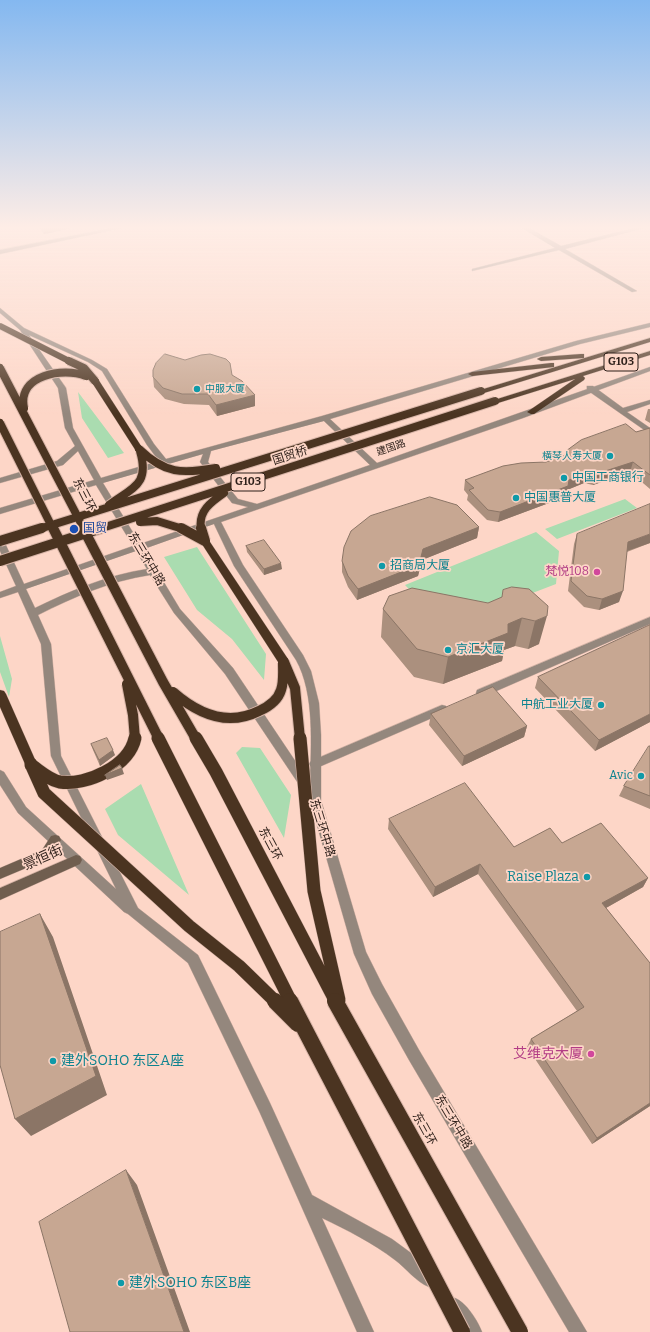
<!DOCTYPE html>
<html>
<head>
<meta charset="utf-8">
<style>
  body { margin:0 }
  canvas { display:block; background:#fdd6c7 }
</style>
</head>
<body>
<canvas width="650" height="1332"></canvas>
<script>
const ctx = document.querySelector('canvas').getContext('2d');
ctx.lineJoin = 'round';
function paint(path, color) {
  ctx.fillStyle = color;
  ctx.fill(path, 'evenodd');
}
function strokePath(path, color, width, dash) {
  ctx.strokeStyle = color;
  ctx.lineWidth = width;
  ctx.lineCap = dash ? 'butt' : 'round';
  ctx.setLineDash(dash || []);
  ctx.stroke(path);
}
function write(font, color, halo, rows, align = 'center') {
  ctx.font = font + ' Bitter,"Noto Sans SC",serif';
  ctx.lineWidth = 3.5;
  ctx.setLineDash([]);
  ctx.textBaseline = 'middle';
  ctx.strokeStyle = halo;
  ctx.fillStyle = color;
  for (const [text, x, y, turn = 0] of rows) {
    ctx.save();
    ctx.translate(x, y);
    ctx.rotate((+turn || 0) * Math.PI / 180);
    ctx.textAlign = isNaN(turn) ? turn : align;
    if (halo) ctx.strokeText(text, 0, 0);
    ctx.fillText(text, 0, 0);
    ctx.restore();
  }
}
paint(new Path2D(`
  M78,392l46,61 -16,5 -26,-40z
  M625,499l12,9 -80,31 -12,-10z
  M536,532l23,19 -3,33 -86,33 -43,-9 -22,-23z
  M197,547l69,107 -2,26 -32,-41 -35,-29 -33,-53z
  M0,636l12,43 -3,18 -9,-25z
  M242,747l18,1 31,47 -7,43 -48,-85z
  M141,784l48,111 -71,-60 -13,-26z`), '#aadcb0');
const minor = new Path2D(`
  M522,228h7l32,18 74,-18h9l-79,21 72,42 -5,1 -73,-42 -87,21v-2l83,-21z
  M587,386h6l30,22 27,-8v4l-23,8 23,16v6l-63,-44z
  M650,617v7l-165,72h-8l-1,-3 1,-3z
  M442,705l4,1 1,3 -1,3 -127,55 -4,2 -4,-2 -2,-3 2,-3z`);
const tertiary = new Path2D(`
  M112,228h10l-122,26v-4z
  M0,308l24,20 68,32 15,9 47,75 12,15 156,-43 254,-75 74,-18v4l-70,17 -250,75 47,44 273,-96v4l-127,47 -302,104 22,43 60,90 8,16 8,32 2,32v65l45,152 16,32 37,66 168,282h-18l-160,-272 -37,-66 -18,-40 -44,-153 -85,-127 -51,-61 -24,-38c-40,6 -76,22 -112,40l13,29 10,112 77,152 60,47 72,148 42,92 80,44 30,22 13,12 2,6 -2,6 -6,2c-13,-5 -23,-19 -34,-27 -22,-17 -48,-30 -73,-42l52,114h-17l-97,-219 -72,-150 -60,-49 -4,-2 -106,-99 -18,-28v-15l4,2 22,35 90,82 -65,-133 -10,-112 -23,-52 -18,6v-6l16,-6 -16,-35v-13l4,3 20,43 109,-38 -37,-61 -96,29v-6l94,-28 -16,-29 -15,14 -63,18v-5l57,-17 18,-15 -10,-18 -7,-40 -38,-58 -20,-17zM29,335l59,27 14,9 45,74 12,16 -58,17 -28,-50 -7,-40zM324,421l46,44 -113,39 -19,-5 -30,-37 3,-11zM203,454l-3,8 32,41 16,4 -108,37 -37,-61zM214,524l20,42 62,94c19,34 15,86 14,123l-77,-115 -53,-59 -36,-60zM136,551l11,18c-40,6 -77,22 -112,39l-9,-19z
  M455,1298c11,4 23,23 27,34h-18l-17,-26 2,-6z`);
const secondary = new Path2D(`
  M55,835l4,1 2,4 -11,18 -50,21v-11l42,-18 9,-14z
  M76,855l4,1 2,4 -2,4 -80,36v-12z`);
const trunk = new Path2D(`
  M650,338v4l-166,51 -7,-2z
  M650,351v4l-67,21 2,2 -1,2 -50,34h-3l-4,-2 48,-33 -77,24 -7,-2z
  M581,354h3v4l-43,3 -4,-2 4,-2z
  M551,363h3v4l-82,9 -4,-2 4,-2z
  M92,379h6l45,70 -1,2h-6l-45,-70z
  M205,538l3,1 80,120 1,3 -1,3h-8l-80,-124z
  M0,690l4,1 2,3 31,70 -2,4 -4,1 -4,-1 -2,-4 -25,-57z`);
strokePath(minor, '#d8b5a8', 1);
strokePath(tertiary, '#d8b5a8', 1);
strokePath(secondary, '#d8b5a8', 1);
strokePath(trunk, '#d8b5a8', 1);
paint(minor, '#94877d');
paint(tertiary, '#94877d');
paint(secondary, '#705e4f');
paint(trunk, '#4b3421');
const trunkBridgeFar4 = new Path2D(`
  M0,326l71,36`);
const trunkBridgeFar3 = new Path2D(`
  M69,361l15,7 11,13
  M0,368l84,161
  M24,408c-7,-33 39,-41 62,-32
  M0,423l53,106
  M139,449c26,25 43,25 77,19
  M109,505c24,-18 41,-20 31,-54
  M140,522l17,-1 26,8
  M39,529l442,-138
  M99,529l396,-128
  M201,529c-3,-18 10,-27 23,-36`);
const trunkBridgeFar2 = new Path2D(`
  M53,528l106,211
  M83,528l80,154 33,57
  M181,528l24,13
  M201,528l4,13
  M0,541l42,-13
  M0,561l102,-33
  M284,662l11,26 5,51
  M127,684l6,31 2,24
  M173,692c25,22 54,35 86,19 9,-4 19,-11 22,-21 3,-8 2,-18 2,-27`);
const trunkBridgeFar1 = new Path2D(`
  M158,738l133,264
  M196,738l20,34 120,230
  M300,738l14,153 25,109
  M31,764l13,29 145,133 50,40 37,36
  M31,765c9,6 18,15 29,17 27,4 69,-16 75,-44`);
const trunkBridge = new Path2D(`
  M275,1001l23,23
  M290,1001l172,331
  M335,1001l185,331`);
strokePath(trunkBridgeFar4, '#d8b5a8', 7, []);
strokePath(trunkBridgeFar3, '#d8b5a8', 10, []);
strokePath(trunkBridgeFar2, '#d8b5a8', 12, []);
strokePath(trunkBridgeFar1, '#d8b5a8', 14, []);
strokePath(trunkBridge, '#d8b5a8', 18, []);
strokePath(trunkBridgeFar4, '#4b3421', 6);
strokePath(trunkBridgeFar3, '#4b3421', 8);
strokePath(trunkBridgeFar2, '#4b3421', 10);
strokePath(trunkBridgeFar1, '#4b3421', 13);
strokePath(trunkBridge, '#4b3421', 16);
paint(new Path2D(`
  M39,228h33l-28,6z
  M185,360l47,15 23,20v11l-38,10 -8,-11 -25,-1 -19,-5 -11,-12 -1,-10z
  M648,409h2v14l-5,-3z
  M650,428v61l-20,-17 -37,13 -9,-2 -17,7 -2,7 -67,25 -11,-2 -20,-20 1,-5 -4,-5 1,-10 81,-18 18,-6 2,-5 70,-19z
  M479,527l-2,11 -55,22 -4,16 -61,24 -9,-13 -6,-15v-11z
  M577,534l73,9 -23,9 -8,50 -20,8 -15,-3 -16,-16 6,-47z
  M246,546l36,23 -18,6 -17,-23z
  M529,589l10,55 -11,5 -13,-3 -11,4 -2,11 -59,23 -29,-7 -33,-40 2,-28 105,-6z
  M650,625v97l-55,29 -60,-63 3,-11z
  M431,714l96,12 -3,11 -62,29 -33,-41z
  M91,744l24,11 -15,11 -7,-16z
  M650,746v63l-31,-13 5,-10z
  M389,819l125,28 48,-4 86,35 -5,9 -37,21 44,55v143l-58,38 -65,-97 4,-8 46,-28 -99,-137 -45,23 -45,-68z`), '#ab907e');
paint(new Path2D(`
  M43,228h29l-28,6z
  M255,395v11l-38,10 -1,-11z
  M633,462l-3,10 -37,13 3,-11z
  M587,473l-3,10 -17,7 -2,7 -67,25 2,-10 69,-32z
  M479,527l-2,11 -55,22 -4,16 -61,24 1,-11 65,-40z
  M650,534v9l-26,9 4,-10z
  M281,563l1,6 -18,6v-6z
  M623,591l-4,11 -20,8 3,-11z
  M547,616l-8,28 -11,5 7,-28z
  M522,618l-7,28 -11,4 -2,11 -59,23 5,-27 60,-33z
  M650,714v8l-55,29 4,-11z
  M527,726l-3,11 -62,29 2,-10z
  M113,750l2,5 -15,11 -1,-6z
  M122,768l2,6 -17,6 -2,-5z
  M480,864l-2,10 -45,23 2,-10z
  M648,878l-5,9 -46,26 5,-10z
  M40,914l13,23 54,158 -76,41 -16,-17z
  M650,1103v3l-58,38 5,-6z
  M126,1170l11,15 53,147h-6z`), '#8b7566');
const building = new Path2D(`
  M165,354l20,6 16,-5 9,-1 16,5 4,4 2,12 10,6 13,14 -39,10 -8,-11h-26l-19,-6 -10,-11v-7l3,-7z
  M626,424l10,8 14,-4v47l-17,-13 -37,12 -9,-1 -18,7 -1,6 -68,26 -12,-2 -19,-20 5,-2 -9,-8 38,-14 18,-3 25,-1 23,-8 -3,-3 15,-11z
  M430,497l27,8 22,22 -56,22 -4,16 -61,24 -10,-13 -6,-15 2,-14 7,-16 19,-15z
  M650,504v30l-22,8 -5,49 -21,8 -15,-3 -16,-15 6,-47z
  M264,540l17,23 -17,6 -18,-23z
  M512,587l17,2 19,17 -1,10 -12,5 -13,-3 -14,6v9l-60,24 -31,-8 -34,-40 6,-13 23,-8 76,15 14,-6 1,-7z
  M650,625v89l-51,26 -61,-63z
  M493,687l34,39 -63,30 -33,-42z
  M107,738l6,12 -14,10 -8,-16z
  M649,746h1v50l-26,-10z
  M120,765l2,3 -17,7z
  M465,783l49,64 36,-19 12,15 39,-20 47,55 -46,25 48,60v140l-53,35 -66,-99 53,-32 -104,-143 -45,23 -46,-68z
  M40,914l56,162 -81,43 -15,-54v-133z
  M126,1170l58,162h-114l-31,-110z`);
paint(building, '#c7a792');
strokePath(building, '#8b7566', 1);
const sky = ctx.createLinearGradient(0, 0, 0, 414);
sky.addColorStop(0, '#84b8f0');
sky.addColorStop(0.55, '#feede6');
sky.addColorStop(1, '#feede600');
ctx.fillStyle = sky;
ctx.fillRect(0, 0, 650, 414);
for (const [x, y, r, color] of [
  [197,389,4,"#0f9aa8"],
  [610,456,4,"#0f9aa8"],
  [564,478,4,"#0f9aa8"],
  [516,498,4,"#0f9aa8"],
  [74,529,5,"#1a4fb4"],
  [382,566,4,"#0f9aa8"],
  [597,572,4,"#d1479c"],
  [448,650,4,"#0f9aa8"],
  [601,705,4,"#0f9aa8"],
  [641,776,4,"#0f9aa8"],
  [587,877,4,"#0f9aa8"],
  [591,1054,4,"#d1479c"],
  [53,1061,4,"#0f9aa8"],
  [121,1283,4,"#0f9aa8"]
]) {
  const dot = new Path2D();
  dot.arc(x, y, r, 0, 2 * Math.PI);
  ctx.fillStyle = color;
  ctx.fill(dot);
  strokePath(dot, '#fdd6c7', 1.5);
}
write('10px', '#0d838f', '#fdd6c7', [
  ["中服大厦",205,389],
  ["横琴人寿大厦",602,456,"right"]
], 'left');
write('10px', '#2d1f19', '#fdd6c7', [
  ["建国路",391,448,-19]
]);
for (const [x, y, w] of [
  [621,362,34],
  [248,482,34]
]) {
  const box = new Path2D();
  box.roundRect(x - w / 2, y - 9, w, 18, 3);
  ctx.fillStyle = '#fdd6c7';
  ctx.fill(box);
  strokePath(box, '#2d1f19', 1);
}
write('bold 11px', '#2d1f19', null, [
  ["G103",621,362],
  ["G103",248,482]
]);
write('12px', '#2d1f19', '#fdd6c7', [
  ["国贸桥",290,456,-18],
  ["东三环",84,495,63],
  ["东三环中路",146,559,59],
  ["东三环中路",322,828,73],
  ["东三环",270,844,62],
  ["东三环中路",453,1122,59],
  ["东三环",424,1129,61]
]);
write('12px', '#0d838f', '#fdd6c7', [
  ["中国工商银行",572,478],
  ["中国惠普大厦",524,498],
  ["招商局大厦",390,566],
  ["京汇大厦",456,650],
  ["中航工业大厦",593,705,"right"],
  ["Avic",633,776,"right"]
], 'left');
write('12px', '#164399', '#fdd6c7', [
  ["国贸",83,529]
], 'left');
write('12px', '#b23c85', '#fdd6c7', [
  ["梵悦108",589,572]
], 'right');
write('14px', '#2d1f19', '#fdd6c7', [
  ["景恒街",43,858,-24]
]);
write('14px', '#0d838f', '#fdd6c7', [
  ["Raise Plaza",579,877,"right"],
  ["建外SOHO 东区A座",61,1061],
  ["建外SOHO 东区B座",129,1283]
], 'left');
write('14px', '#b23c85', '#fdd6c7', [
  ["艾维克大厦",583,1054]
], 'right');
</script>
</body>
</html>
